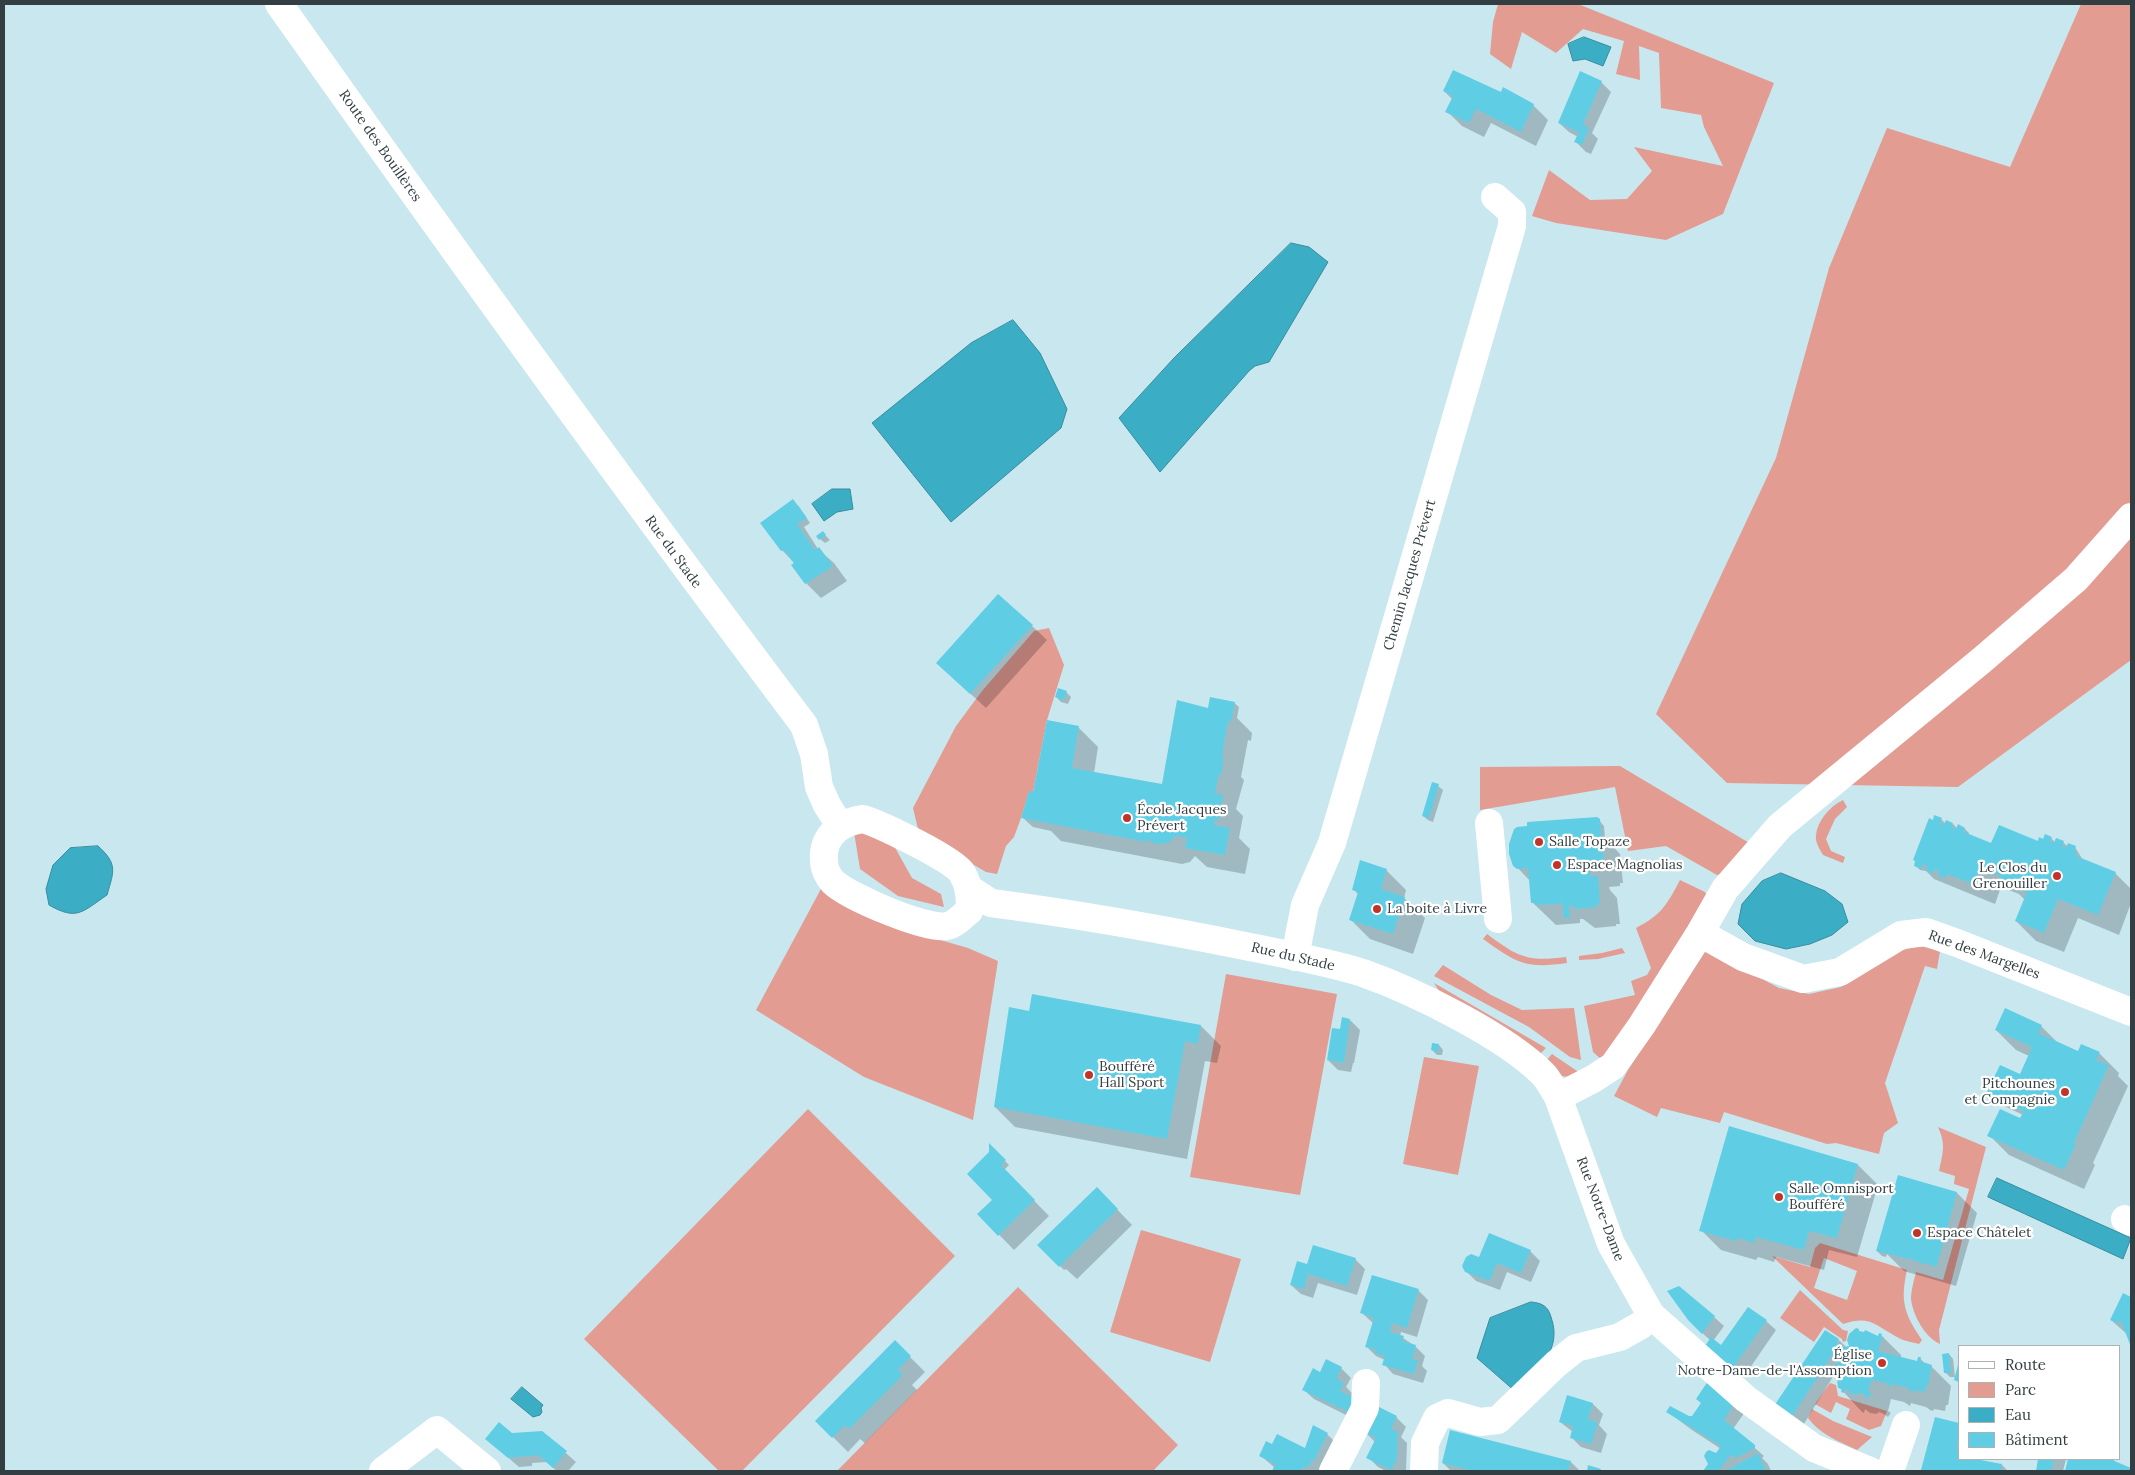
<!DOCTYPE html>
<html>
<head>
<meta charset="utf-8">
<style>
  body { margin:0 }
  #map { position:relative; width:2135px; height:1475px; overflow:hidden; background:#c9e7ef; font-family:Lora,serif }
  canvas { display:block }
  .frame { position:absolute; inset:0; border:5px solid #323e41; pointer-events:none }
  .legend { position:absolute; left:1958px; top:1345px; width:162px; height:115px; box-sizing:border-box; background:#fff; border:1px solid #adb2b3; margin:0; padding:6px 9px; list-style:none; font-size:15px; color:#323e41 }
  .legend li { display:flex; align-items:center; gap:10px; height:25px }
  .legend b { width:25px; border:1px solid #adb2b3 }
</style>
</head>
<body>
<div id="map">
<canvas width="2135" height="1475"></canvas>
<div class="frame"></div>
<ul class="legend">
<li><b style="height:6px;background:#fff"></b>Route</li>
<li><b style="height:14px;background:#e29c91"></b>Parc</li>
<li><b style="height:14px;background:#3baec5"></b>Eau</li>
<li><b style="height:14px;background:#5fcee5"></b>Bâtiment</li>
</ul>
</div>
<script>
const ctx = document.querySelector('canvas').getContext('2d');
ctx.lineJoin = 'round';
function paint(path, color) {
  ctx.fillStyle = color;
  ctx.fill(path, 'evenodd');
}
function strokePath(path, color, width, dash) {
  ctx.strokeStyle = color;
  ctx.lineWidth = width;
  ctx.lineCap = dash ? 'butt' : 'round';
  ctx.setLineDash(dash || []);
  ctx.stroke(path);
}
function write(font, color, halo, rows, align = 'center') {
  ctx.font = font + ' Lora,serif';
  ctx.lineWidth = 4.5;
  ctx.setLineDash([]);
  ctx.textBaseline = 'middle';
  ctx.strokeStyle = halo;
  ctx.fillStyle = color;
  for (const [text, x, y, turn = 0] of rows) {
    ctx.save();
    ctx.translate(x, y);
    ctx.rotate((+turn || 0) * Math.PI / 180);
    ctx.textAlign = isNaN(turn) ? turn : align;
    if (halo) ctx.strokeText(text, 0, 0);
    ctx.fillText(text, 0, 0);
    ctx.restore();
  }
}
paint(new Path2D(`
  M1498,4h80l196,79 -51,131 -57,26 -110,-17 -24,-7 17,-46 41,30 37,-1 25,-28 -18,-24 89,19 -19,-39 -3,-12 -40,-7 -2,-55 -20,-7 1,34 -24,-6 8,-33 -41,-12 -27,24 -34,-21 -11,37 -21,-15 3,-32z
  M2081,4h50v656l-173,127 -231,-4 -71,-69 120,-256 53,-190 58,-140 123,39z
  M1049,628l15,37 -17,55 -14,72h-4l-8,26 -7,19 -8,9 -9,28 -11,-2 -67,-39 -6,-25 43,-82 26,-35 52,-60z
  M1620,766l131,78 -23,29 -11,2 -51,-29 -38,5 -13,-64 -135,23v-43z
  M1843,800l4,7 -12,12 -9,20 5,12 14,6 -2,6 -20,-8c-3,-5 -6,-10 -7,-15 -1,-17 13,-33 27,-40z
  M873,829l20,15 19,34 29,16 3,13 -46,-11 -38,-27 -6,-37z
  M1680,880l25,12 4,9 -107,159 -9,-8 -9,-46 51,-11 -4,-14 16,-6 4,-7 -15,-40c25,-13 31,-23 44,-48z
  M822,887l101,48 45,13 30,13 -25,159 -109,-43 -108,-67z
  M1487,934c31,23 40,28 79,23l1,6c-42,6 -50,0 -84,-24z
  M1920,946l20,5 -3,18 -12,-3 -40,117 13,40 -14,10 -5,21 -43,-11 -9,1 -103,-32 -4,11 -59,-15 -4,9 -43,-21 14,-26 79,-121 72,39 30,6 32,-7 57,-36z
  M1622,948l3,5 -27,6 -19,1v-4l23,-3z
  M1443,965l48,30 31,15 52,-2 7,52 -11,-3 -41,-30 -95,-51z
  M1226,974l111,20 -37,201 -110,-18z
  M1434,983l112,65 -9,9 -96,-63z
  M1552,1054l28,19c-14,9 -26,0 -37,-9z
  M1424,1057l55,9 -21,109 -55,-11z
  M808,1109l147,147 -213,215h-23l-135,-132z
  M1938,1127l48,20 -47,183 1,14c-15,-7 -27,-28 -29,-45 0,-8 3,-19 5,-27l27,8 26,-91 -15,-5 1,-8 -16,-5c4,-19 7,-26 -1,-44z
  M1141,1230l100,29 -31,103 -100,-30z
  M1820,1243l87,27c-7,31 -3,44 15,70l-3,4c-7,-2 -16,-3 -22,-7 -22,-12 -27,-22 -54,-13l-71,-68 38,11 5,-19zM1824,1258l33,13 -10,29 -33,-12z
  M1018,1287l160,158 -25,26h-316z
  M1800,1290l43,40 5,1 -2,10 -3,1 -1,-3 -18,-12 -10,15 -34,-24z
  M1830,1383l6,2 2,11 49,15 -6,15 -12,4 -23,-11 4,-10 -14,-7 -5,11 -16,-9z
  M1812,1409l21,12 39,16 -15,13c-19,-9 -36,-15 -49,-32z`), '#e29c91');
const water = new Path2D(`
  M1584,37l27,10 -8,19 -18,-7 -12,2 -5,-17z
  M1291,243l18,4 19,15 -59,100 -14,4 -6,5 -89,101 -41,-54 55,-60z
  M1013,320l27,33 27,56 -6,19 -110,94 -79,-99 99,-80z
  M832,489h18l3,20 -16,3 -13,9 -12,-17z
  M98,846c20,18 16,25 9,49 -25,17 -30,26 -58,10l-3,-16 7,-24 17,-17z
  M1781,873l44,18 17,13 6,18 -16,13 -22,9 -24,5 -31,-8 -17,-17 4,-20 20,-23z
  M1997,1178l134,60 -8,21 -135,-62z
  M1531,1302c11,1 17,4 20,15 12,34 -14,52 -35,75l-39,-34 13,-40z
  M522,1387l21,18 -2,3 1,4 -2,3 -7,2 -22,-18z`);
paint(water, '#3baec5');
strokePath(water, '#388c9d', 1);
paint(new Path2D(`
  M1601,82l10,10 -19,41 6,6 -7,15 -5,-2 -10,-10 2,-5 -9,-5 -10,-9z
  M1444,91l58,3 31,11 15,15 -12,26 -45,-23 -7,14 -22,-11 -15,-15 6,-11z
  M798,505l12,18 -6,4 14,22 16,14 13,18 -26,17 -15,-15 -11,-19 -13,-14z
  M823,533l7,7 -5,3 -5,-4z
  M999,595l48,45 -61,68 -49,-45z
  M1066,692l5,5 -3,7 -7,-2 -5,-5z
  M1234,703l5,4 -2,11 15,15 -1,8 -3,-1 -7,37 3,3 -8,29 7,7 -4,22 11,11 -5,25 -38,-7 -12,-11 -5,6 -8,2 -121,-23 -10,-10 -18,-4 -10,-9 11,-24 44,-67 20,20 -4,26 69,13 46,-78z
  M1438,786l5,4 -10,32 -5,-2 -5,-4z
  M1597,818l7,8 1,12 15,16 3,29h-3v3l-11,1 1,3 7,8 3,26h-4v2l-21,2 -12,-9h-3v4l-24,2 -24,-23 -2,-21 -15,-16z
  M1941,819l5,5 1,-3 6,3 5,5h7l4,4 -1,3 24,9 47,-3 12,-4 5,5 7,-1 5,5h7l8,13 32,13 16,16v14l-12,32 -41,-17 -14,34 -28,-11 -20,-20 9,-21 -6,-6 -18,-7 -6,17 -61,-25 -8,-8 -6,-1 -5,-5z
  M1386,870l20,20 -2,8 21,20 -12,36 -43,-15 -20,-20 9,-24 -5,-5z
  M1350,1020l10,10 -6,33h-1l-2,9 -13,-2 -10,-10 13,-29z
  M1201,1026l20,20 -4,17 -12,-2 -18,98 -172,-32 -20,-20z
  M2041,1026l19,19 18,8h21l20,20 -1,3 10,10 -35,77 2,2 -11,24 -75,-34 -20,-20 32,-15 2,-5 -25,-12 -10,-9 33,-19 8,-19 -13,-6 -20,-20z
  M1439,1045l4,5 -1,5h-5l-5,-5z
  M990,1146l19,19 -5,5 45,46 -35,34 -35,-36 15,-14z
  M1858,1165l20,20 -21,72 -28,-7 -5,20 -48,-13 -2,5 -16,-5 -2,3 -35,-10 -20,-20z
  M1898,1177l59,16 20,20 -21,73 -52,-15 -17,-17 -1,3 -4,-1 -5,-5z
  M1112,1204l20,21 -55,54 -11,-10 -2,1 -25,-25z
  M1530,1251l10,10 -9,21 -24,-10 -7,18 -24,-9 -10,-10z
  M1355,1259l10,10 -8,26 -39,-12 -5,15 -12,-4 -10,-9 17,-19z
  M1418,1290l10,10 -11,37 -16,-5 -1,4 15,10 10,10 -3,10 5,5 -4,12 -30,-9 -9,-10 1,-4 -9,-4 -9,-9 7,-23 -12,-11z
  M2124,1295l7,4v43l-2,-6 -18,-16z
  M1714,1317l10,9 -11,15 8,5 45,-25 10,9 -33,48 -27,-23 -6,-15 -11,-10z
  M1858,1330l3,3 18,5 2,-3 20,20v3l17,5 2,-5 6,7 5,1 20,20 -3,19h-2l-1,6 -11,-2 -1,2 -3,-1 -4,-3 -15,-4 -1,3 -6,-4 -13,-3 -3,12 3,2 -3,4 -6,-4 -4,-1 -1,2 -7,-1 -5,-4 -1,4 -2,-1 -23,-25 4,-15 -4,-5 -37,60 -17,-11 54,-76 8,8 4,-1z
  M895,1342l30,30 -13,13 5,5 -52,53 -5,-4 -12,13 -31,-31z
  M1949,1354l4,5 2,18h-5l-5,-5z
  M1341,1368l10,10 -5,9 7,7 5,27 -44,-22 -10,-9 17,-17z
  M1709,1383l36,29 -12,17 31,27 -2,2 6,6 3,7h-66l5,-7 -5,-6 2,-5 10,2 4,-6 -29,-19 -24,-18 25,5 9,-13z
  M1568,1396l25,8 10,10 -4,11 8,9 -6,19 -20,-6 -10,-10 2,-5 -13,-10z
  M1396,1417l10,10 -5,10 6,6 -1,27 -20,1 -8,-4 -10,-10 7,-15 -11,-11z
  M1959,1424v35h16l27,6 6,6h-84l-2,-1z
  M542,1432l34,30 -8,9h-11l-11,-9 -14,1v3l-13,1 -22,-19 15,-13z
  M1327,1434l10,10 -17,27h-47l2,-3 -15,-13 13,-9 32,4z
  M2039,1459h27l-3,12h-26z
  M2069,1459h45v3l17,9h-65z
  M1571,1462l9,9h-129l-8,-8z`), '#0003');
paint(new Path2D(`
  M1453,70l48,22 2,-5 31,17 -13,28 -45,-23 -7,14 -24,-11 8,-16 -10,-5z
  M1580,71l22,10 -19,43 6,4 -7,17 -8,-3 5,-10 -21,-9z
  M793,499l14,19 -10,6 18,26 4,-3 14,19 -28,18 -14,-19 3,-2 -10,-13 -3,1 -21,-28z
  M823,531l3,4 -7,5 -3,-4z
  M998,594l35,31 -63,69 -34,-31z
  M1058,688l9,3 -3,9 -9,-3z
  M1210,697l25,5 -4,20 -3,-1 -6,36 2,1 -3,17 -2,-1 -4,19 8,2 -4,25 -4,-1 -1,6 16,3 -5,27 -40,-7 2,-10 -11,-2 -8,7 -12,1 -6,-3 -3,-1 -1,2 -125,-24 8,-27 4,1 14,-72 32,6 -7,42 90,16 15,-84 31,8z
  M1432,782l7,2 -10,34 -7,-2z
  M1934,815l8,3 -2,5 4,2 2,-5 7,3 -2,4 5,2 2,-5 7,4 -1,4 27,11 8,-18 39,16 1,-4 4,2 2,-5 7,3 -2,5 4,1 2,-5 8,3 -2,5 4,2 2,-5 8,3 -2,5 3,1 -1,4 40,16 -18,43 -40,-16 -14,34 -29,-12 12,-29 -24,-10 -4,-7 -18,-7 -6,17 -28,-11 -2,4 -7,-2 1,-5 -4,-2 -2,4 -7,-2 1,-5 -4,-2 -2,5 -7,-3 1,-5 -2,-1 16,-42 4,2z
  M1597,817l3,2 4,44 -3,1v2l-11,1v9h8l2,28h-3v3l-23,2 -1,-3h-4l1,12h-6l-2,-18 -1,4 -26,1v-2h-4l-3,-35 -11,1 -4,-3 -4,-12v-10l5,-15 3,-2 10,-1v-4z
  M1360,860l27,9 -6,20 24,8 -12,37 -44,-14 9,-28 -6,-2z
  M1032,994l169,31 -3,19 -13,-3 -18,98 -173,-32 15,-100 20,4z
  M2005,1008l37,17 -4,8 40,18 3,-7 19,8 -4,8 13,5 -35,78 2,1 -12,26 -77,-34 13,-27 20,9 4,-7 -38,-17 14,-29 20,9 12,-27 -37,-17z
  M1342,1017l8,2 -6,44 -17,-3 5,-32 8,1z
  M1432,1043l7,1 -1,8 -7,-2z
  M1729,1126l129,38 -21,74 -28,-7 -5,19 -48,-13 -2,6 -16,-5 -2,3 -37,-10z
  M989,1143l17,17 -5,5 34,35 -37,36 -21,-22 15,-14 -25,-26 22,-22z
  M1898,1175l59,17 -21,77 -1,-3 -13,-3 -3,1 1,-2 -13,-4 -1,2 -1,-2 -29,-7z
  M1097,1187l21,22 -59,58 -22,-22z
  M1489,1233l42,17 -10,23 -24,-10 -7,18 -25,-9 -3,-6 4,-9 5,-3 8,3z
  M1313,1245l43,13 -9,28 -39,-12 -4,15 -14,-4 7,-24 10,3z
  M1372,1275l47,14 -12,39 -15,-5 -2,9 14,4 -2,5 14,4 -4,14 6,1 -4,14 -32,-9 3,-9 -10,-3 1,-3 -11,-3 9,-29 -14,-5z
  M1679,1286l36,30 -13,18 -14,-14 -21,-29z
  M2123,1293l8,4v50l-10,-26 -4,2 -7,-3z
  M1748,1307l19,13 -35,49 -27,-23 6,-9 10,8z
  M1856,1328l3,1v2l5,1 1,-2 13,6 1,-3 3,1 -1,3h3l-2,2 -4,12 39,10 1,-4h3l-1,4 12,4 -4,21 -2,-1 -1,7 -11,-2 -1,2 -4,-1v-3l-18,-4 -1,3 -3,-1v-3l-15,-3 -4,11 4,1 -4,6 -4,-1 1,-3 -7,-1 -1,2 -8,-2v-2l-4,-2 -1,4 -3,-1 1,-3 -4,-1 -1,-9 4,-7 -5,-7 3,-5 -7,-5 -41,63 -17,-12 51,-76 14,9 -2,5 7,3 5,-1 -2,-6 2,-6z
  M895,1340l16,16 -13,14 5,5 -54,54 -4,-4 -13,13 -17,-17z
  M1949,1353l2,20h-7l-2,-19z
  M1326,1359l16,8 -5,10 1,3 6,3 -4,8 15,7 -7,14 -46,-22 11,-22 7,4z
  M1958,1365h1v17l-5,-2z
  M1708,1381l28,20 -12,19 31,25v3l-19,10 -5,-3 -13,16h-15l5,-7 -4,-8 2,-4 3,-2 7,3 5,-7 -55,-34 4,-6 19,10h3l9,-13 -5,-4z
  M1567,1395l26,8 -5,16 10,4 -7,21 -21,-6 3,-12 -14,-4z
  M1375,1405l22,11 -6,13 7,3 -1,27 -6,11 -25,-12 10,-20 -14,-7z
  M1935,1417l24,6 -2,27 2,1v8h16l27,5 -1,7 -80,-1z
  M499,1422l13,11 30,-2 25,20 -14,17 -15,-13 -30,3 -23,-19z
  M1313,1425l15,8 -14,28 -2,-1 -4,8 -4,-2 -3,5h-29l3,-7 -16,-8 7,-15 6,3 5,-10 28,14z
  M1450,1430l121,31 -3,10h-95l-31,-8z
  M1758,1453l8,18h-42l7,-3z
  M2038,1459h16l-3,12h-15z
  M2068,1459h42l21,9 -1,3h-65z
  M1588,1465l13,4 -1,2h-13z`), '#5fcee5');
strokePath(new Path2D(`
  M279,4c172,243 346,484 525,721l10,29 5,33 8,18 13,21
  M863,819c17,5 92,41 99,54 7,12 9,25 7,38 -6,5 -15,14 -22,15 -21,4 -98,-29 -114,-44 -5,-5 -9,-14 -9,-21 -2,-25 16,-39 39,-42z
  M1489,823l9,96
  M968,888l23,15c85,11 170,26 254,43 39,8 80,15 118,27 51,18 143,63 181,102 5,6 10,15 14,22l53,147 40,71 95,84 68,49 56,23
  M1700,933l43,24 60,22 37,-7 61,-37 25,-3 31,11 174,69
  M1295,957l10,-52 27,-62 180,-617v-14l-17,-15
  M1558,1097l35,-18 20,-13 29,-41 58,-92 25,-44 55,-63 202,-166 94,-81 55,-62
  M2125,1219l6,3
  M383,1471l54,-41 50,41
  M1333,1471l32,-63 1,-25
  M1424,1471l1,-28 12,-25 11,-5 32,9 18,-2 58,-56 20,-16 44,-11 21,-12 10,-10
  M1890,1471l16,-46`), '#fff', 28);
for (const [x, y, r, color] of [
  [1127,818,5,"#c2342a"],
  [1539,842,5,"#c2342a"],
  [1557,865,5,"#c2342a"],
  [2057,876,5,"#c2342a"],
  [1377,909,5,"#c2342a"],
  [1089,1075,5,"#c2342a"],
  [2065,1092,5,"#c2342a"],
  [1779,1197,5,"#c2342a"],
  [1917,1233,5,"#c2342a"],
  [1882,1363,5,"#c2342a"]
]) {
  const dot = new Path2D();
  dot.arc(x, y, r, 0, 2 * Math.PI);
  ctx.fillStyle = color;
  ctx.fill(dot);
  strokePath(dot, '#fff', 2);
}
write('14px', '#323e41', '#fff', [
  ["Route des Bouillères",380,146,55],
  ["Rue du Stade",673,552,54],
  ["Chemin Jacques Prévert",1410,575,-74],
  ["Rue des Margelles",1984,955,20],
  ["Rue du Stade",1293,957,13],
  ["Rue Notre-Dame",1600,1209,69]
]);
write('14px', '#323e41', '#fff', [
  ["École Jacques",1137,810],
  ["Prévert",1137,826],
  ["Salle Topaze",1549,842],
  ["Espace Magnolias",1567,865],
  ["Le Clos du",2047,868,"right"],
  ["Grenouiller",2047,884,"right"],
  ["La boite à Livre",1387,909],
  ["Boufféré",1099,1067],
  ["Hall Sport",1099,1083],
  ["Pitchounes",2055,1084,"right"],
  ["et Compagnie",2055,1100,"right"],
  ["Salle Omnisport",1789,1189],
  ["Boufféré",1789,1205],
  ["Espace Châtelet",1927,1233],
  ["Église",1872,1355,"right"],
  ["Notre-Dame-de-l'Assomption",1872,1371,"right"]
], 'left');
</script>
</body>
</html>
